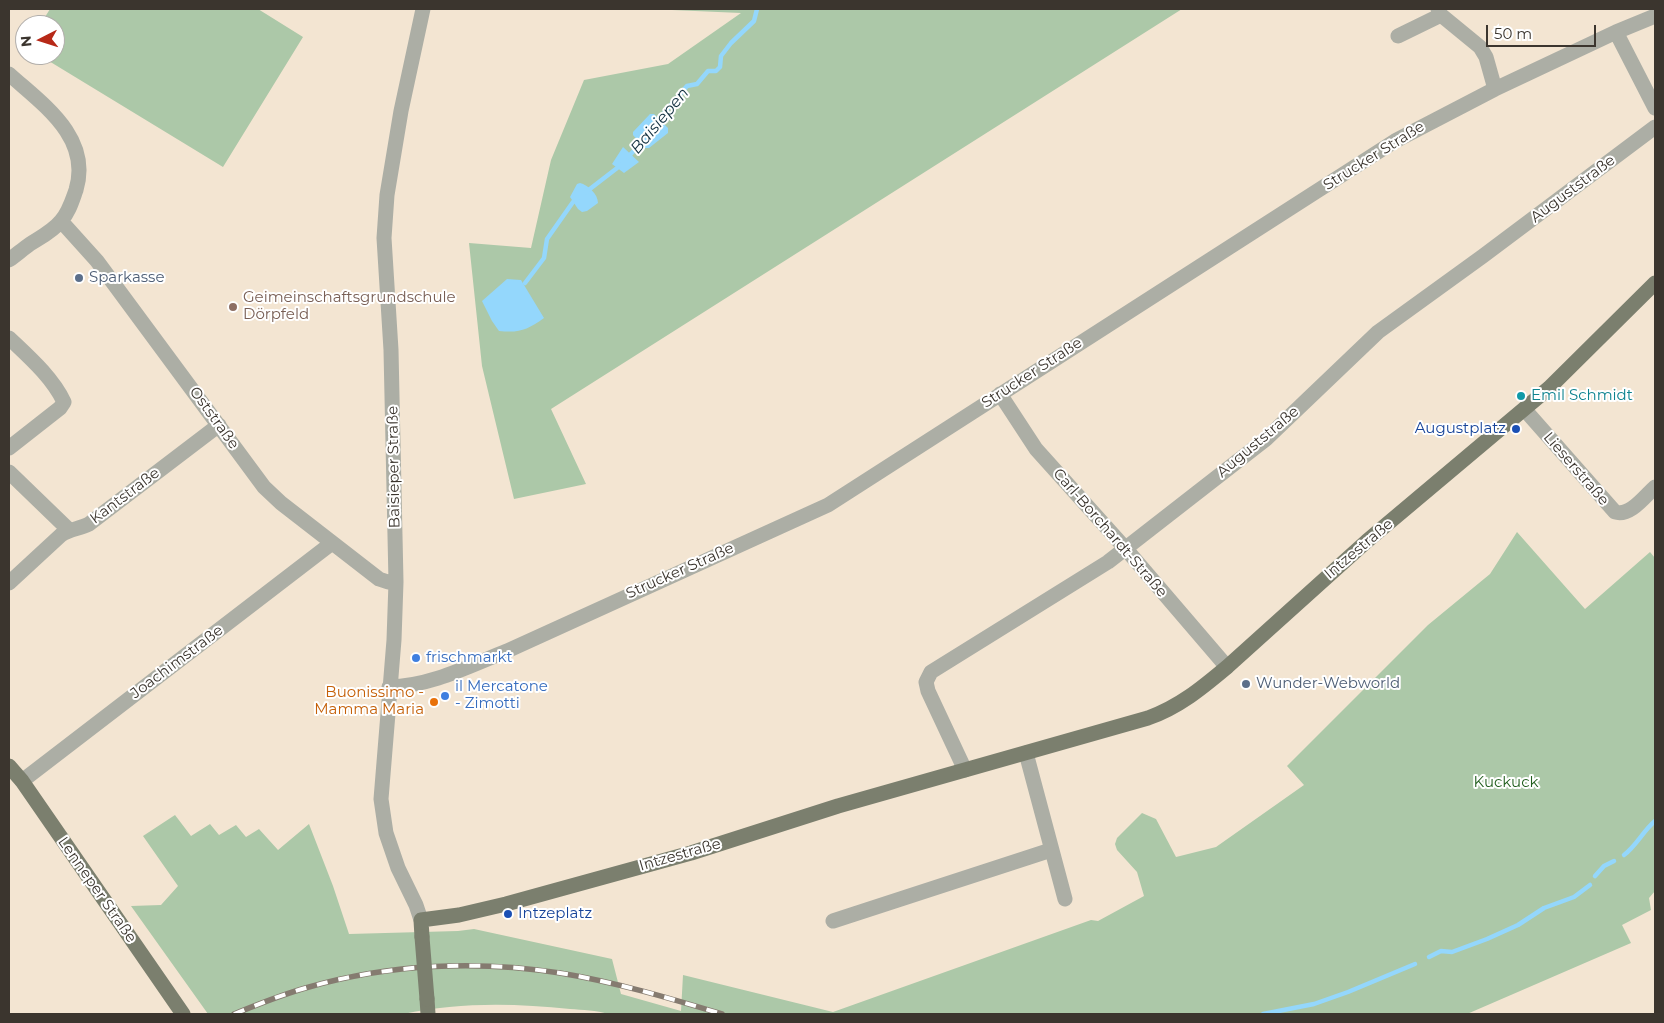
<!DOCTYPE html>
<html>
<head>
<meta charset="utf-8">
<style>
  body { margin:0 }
  #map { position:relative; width:1664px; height:1023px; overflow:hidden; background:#f3e5d2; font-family:Montserrat,sans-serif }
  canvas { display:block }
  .frame { position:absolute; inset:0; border:10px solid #3b352e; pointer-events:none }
  .north { position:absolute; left:15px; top:15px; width:50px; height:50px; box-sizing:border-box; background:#fff; border:1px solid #b1aeab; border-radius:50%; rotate:265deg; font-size:14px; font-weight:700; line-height:20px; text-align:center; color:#3b352e }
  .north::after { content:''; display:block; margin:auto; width:18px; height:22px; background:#b72918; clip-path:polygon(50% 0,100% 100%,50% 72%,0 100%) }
  .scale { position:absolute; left:1486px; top:25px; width:110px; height:22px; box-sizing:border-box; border:2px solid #3b352e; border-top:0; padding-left:6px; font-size:15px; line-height:18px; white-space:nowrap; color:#3b352e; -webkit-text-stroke:4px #fff; paint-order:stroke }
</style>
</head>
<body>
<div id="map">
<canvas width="1664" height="1023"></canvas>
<div class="frame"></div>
<div class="north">N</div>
<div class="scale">50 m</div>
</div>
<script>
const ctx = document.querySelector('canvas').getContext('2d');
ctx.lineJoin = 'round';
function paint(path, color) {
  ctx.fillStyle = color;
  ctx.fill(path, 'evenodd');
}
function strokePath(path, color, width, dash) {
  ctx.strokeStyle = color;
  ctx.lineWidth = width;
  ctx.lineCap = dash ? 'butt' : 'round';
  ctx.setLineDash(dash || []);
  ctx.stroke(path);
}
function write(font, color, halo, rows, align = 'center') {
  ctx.font = font + ' Montserrat,sans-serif';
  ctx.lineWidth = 4;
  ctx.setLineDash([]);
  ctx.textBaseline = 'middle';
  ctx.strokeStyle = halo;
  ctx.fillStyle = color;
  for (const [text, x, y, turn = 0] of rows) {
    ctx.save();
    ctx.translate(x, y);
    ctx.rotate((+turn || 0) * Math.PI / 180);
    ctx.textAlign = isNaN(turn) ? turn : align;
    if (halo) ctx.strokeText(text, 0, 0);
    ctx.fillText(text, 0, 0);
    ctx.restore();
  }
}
paint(new Path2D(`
  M50,9h208l45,28 -80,130 -184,-112h16v-30h-15z
  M649,9h533l-631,400 35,75 -72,15 -32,-133 -13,-123 62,5 20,-88 33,-80 84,-16 73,-51z
  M1517,532l68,77 65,-57 5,6v333l-6,7 2,12 -29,15 9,18 -164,71h-859c-11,-4 -26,-4 -38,-5 -56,-6 -112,-7 -167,5h-195l-77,-108 30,-1 17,-19 -35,-50 32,-21 16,21 19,-12 9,11 17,-10 10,12 13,-8 19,21 31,-26 24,62 16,48 109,-3 16,-2 138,30 9,35 60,17 2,-36 150,37 258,-92 7,1 46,-25 -7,-24 -20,-22 -2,-6 2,-6 25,-25 14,6 20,38 40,-10 88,-62 -17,-19 141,-141 62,-51z`), '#acc8a8');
paint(new Path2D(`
  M650,114h4l14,14v5l-19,15h-5l-11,-13v-3z
  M623,147l16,15 -15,11 -12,-9z
  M580,183c8,2 18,11 18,20l-11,8 -5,1 -4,-3 -8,-12 7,-13z
  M507,279l14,1 23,38c-17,12 -24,15 -45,13l-7,-10 -10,-20z`), '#94d7fc');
strokePath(new Path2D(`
  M659,125l3,-3 2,-9 23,-27 10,-2 11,-13h8l4,-4 1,-11 10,-13 23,-22 3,-12
  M628,157l15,-16
  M586,192l35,-27
  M525,283l19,-25 3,-19 26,-37 5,-4
  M1624,855c13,-10 19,-24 31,-34
  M1595,876l9,-10 10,-5
  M1429,957l12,-6 11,1 35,-13 31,-14 26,-17 30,-11 16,-12
  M1263,1014l51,-10 34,-12 67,-28`), '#94d7fc', 4.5);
strokePath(new Path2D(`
  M1438,9l3,6 39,32 6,10 9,32
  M1616,32l39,76
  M1398,36l43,-21
  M9,74c33,30 83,63 67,116 -4,11 -7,22 -15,31 -8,10 -20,16 -31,23 -7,5 -14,11 -21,16
  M61,221l36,40 167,226 17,16 98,76 9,3h8
  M9,338c20,19 43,39 55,64l-4,6 -51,40
  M1000,394l36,55 89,99 102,119
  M1525,410l90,102c15,5 30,-16 40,-25
  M9,472l60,58
  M9,583l52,-48c9,-6 18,-6 28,-11l130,-99
  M389,687c42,-1 80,-21 118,-36l321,-146 567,-364 100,-52 121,-57 39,-16
  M1026,753l39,146
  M965,770l-37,-79 -2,-9 5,-10 177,-110 158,-123 112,-107 105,-76 172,-129
  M22,781l310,-238
  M421,920l-5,-15 -18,-37 -12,-35 -5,-34 13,-159 2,-58 -5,-232 -7,-112 3,-43 14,-84 22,-102
  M833,921l218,-71`), '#acaea5', 15);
strokePath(new Path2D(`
  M9,766l13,15 161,233
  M422,937l-1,-17 38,-5 47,-11 185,-51 147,-47 310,-88c31,-11 54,-30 79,-51l140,-126 182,-153 106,-105
  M427,999l1,15`), '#7b7f6e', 15);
const rail = new Path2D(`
  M234,1014c25,-10 49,-20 75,-27 81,-23 168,-27 251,-14 55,9 109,25 162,41`);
strokePath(rail, '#857b70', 5.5);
strokePath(rail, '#fff', 4, [11]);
strokePath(new Path2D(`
  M422,937l5,62`), '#7b7f6e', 15);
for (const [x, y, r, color] of [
  [79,278,5,"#5c6f8a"],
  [233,307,5,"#8d6e63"],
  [1521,396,5,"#0f9aa8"],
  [1516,429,5,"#1a4fb4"],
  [416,658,5,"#3f7fe0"],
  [1246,684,5,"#5c6f8a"],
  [445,696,5,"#3f7fe0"],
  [434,702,5,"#e8710a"],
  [508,914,5,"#1a4fb4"]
]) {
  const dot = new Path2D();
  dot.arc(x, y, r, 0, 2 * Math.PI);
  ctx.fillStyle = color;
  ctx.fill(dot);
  strokePath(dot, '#fff', 2);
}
write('15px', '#3b352e', '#fff', [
  ["Strucker Straße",1374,156,-32],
  ["Auguststraße",1573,189,-37],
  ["Strucker Straße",1032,373,-33],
  ["Oststraße",214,418,54],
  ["Auguststraße",1258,442,-40],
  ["Baisieper Straße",394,467,-91],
  ["Lieserstraße",1576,469,49],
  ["Kantstraße",125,496,-37],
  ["Carl-Borchardt-Straße",1110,533,49],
  ["Intzestraße",1359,549,-40],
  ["Strucker Straße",680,571,-24],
  ["Joachimstraße",177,662,-37],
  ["Intzestraße",680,855,-16],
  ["Lenneper Straße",97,890,55]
]);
write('15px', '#4e5e75', '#fff', [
  ["Sparkasse",89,278],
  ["Wunder-Webworld",1256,684]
], 'left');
write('15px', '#785e54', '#fff', [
  ["Geimeinschaftsgrundschule",243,298],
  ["Dörpfeld",243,315]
], 'left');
write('15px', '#0d838f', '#fff', [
  ["Emil Schmidt",1531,396]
], 'left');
write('15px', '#164399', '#fff', [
  ["Augustplatz",1506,429],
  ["Intzeplatz",518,914,"left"]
], 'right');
write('15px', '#366cbe', '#fff', [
  ["frischmarkt",426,658],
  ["il Mercatone",455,687],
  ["- Zimotti",455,704]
], 'left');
write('15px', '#c56008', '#fff', [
  ["Buonissimo -",424,693],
  ["Mamma Maria",424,710]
], 'right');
write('15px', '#225f1e', '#fff', [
  ["Kuckuck",1506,783]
]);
write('italic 16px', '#112f3f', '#fff', [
  ["Baisiepen",660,121,-50]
]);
</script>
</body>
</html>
